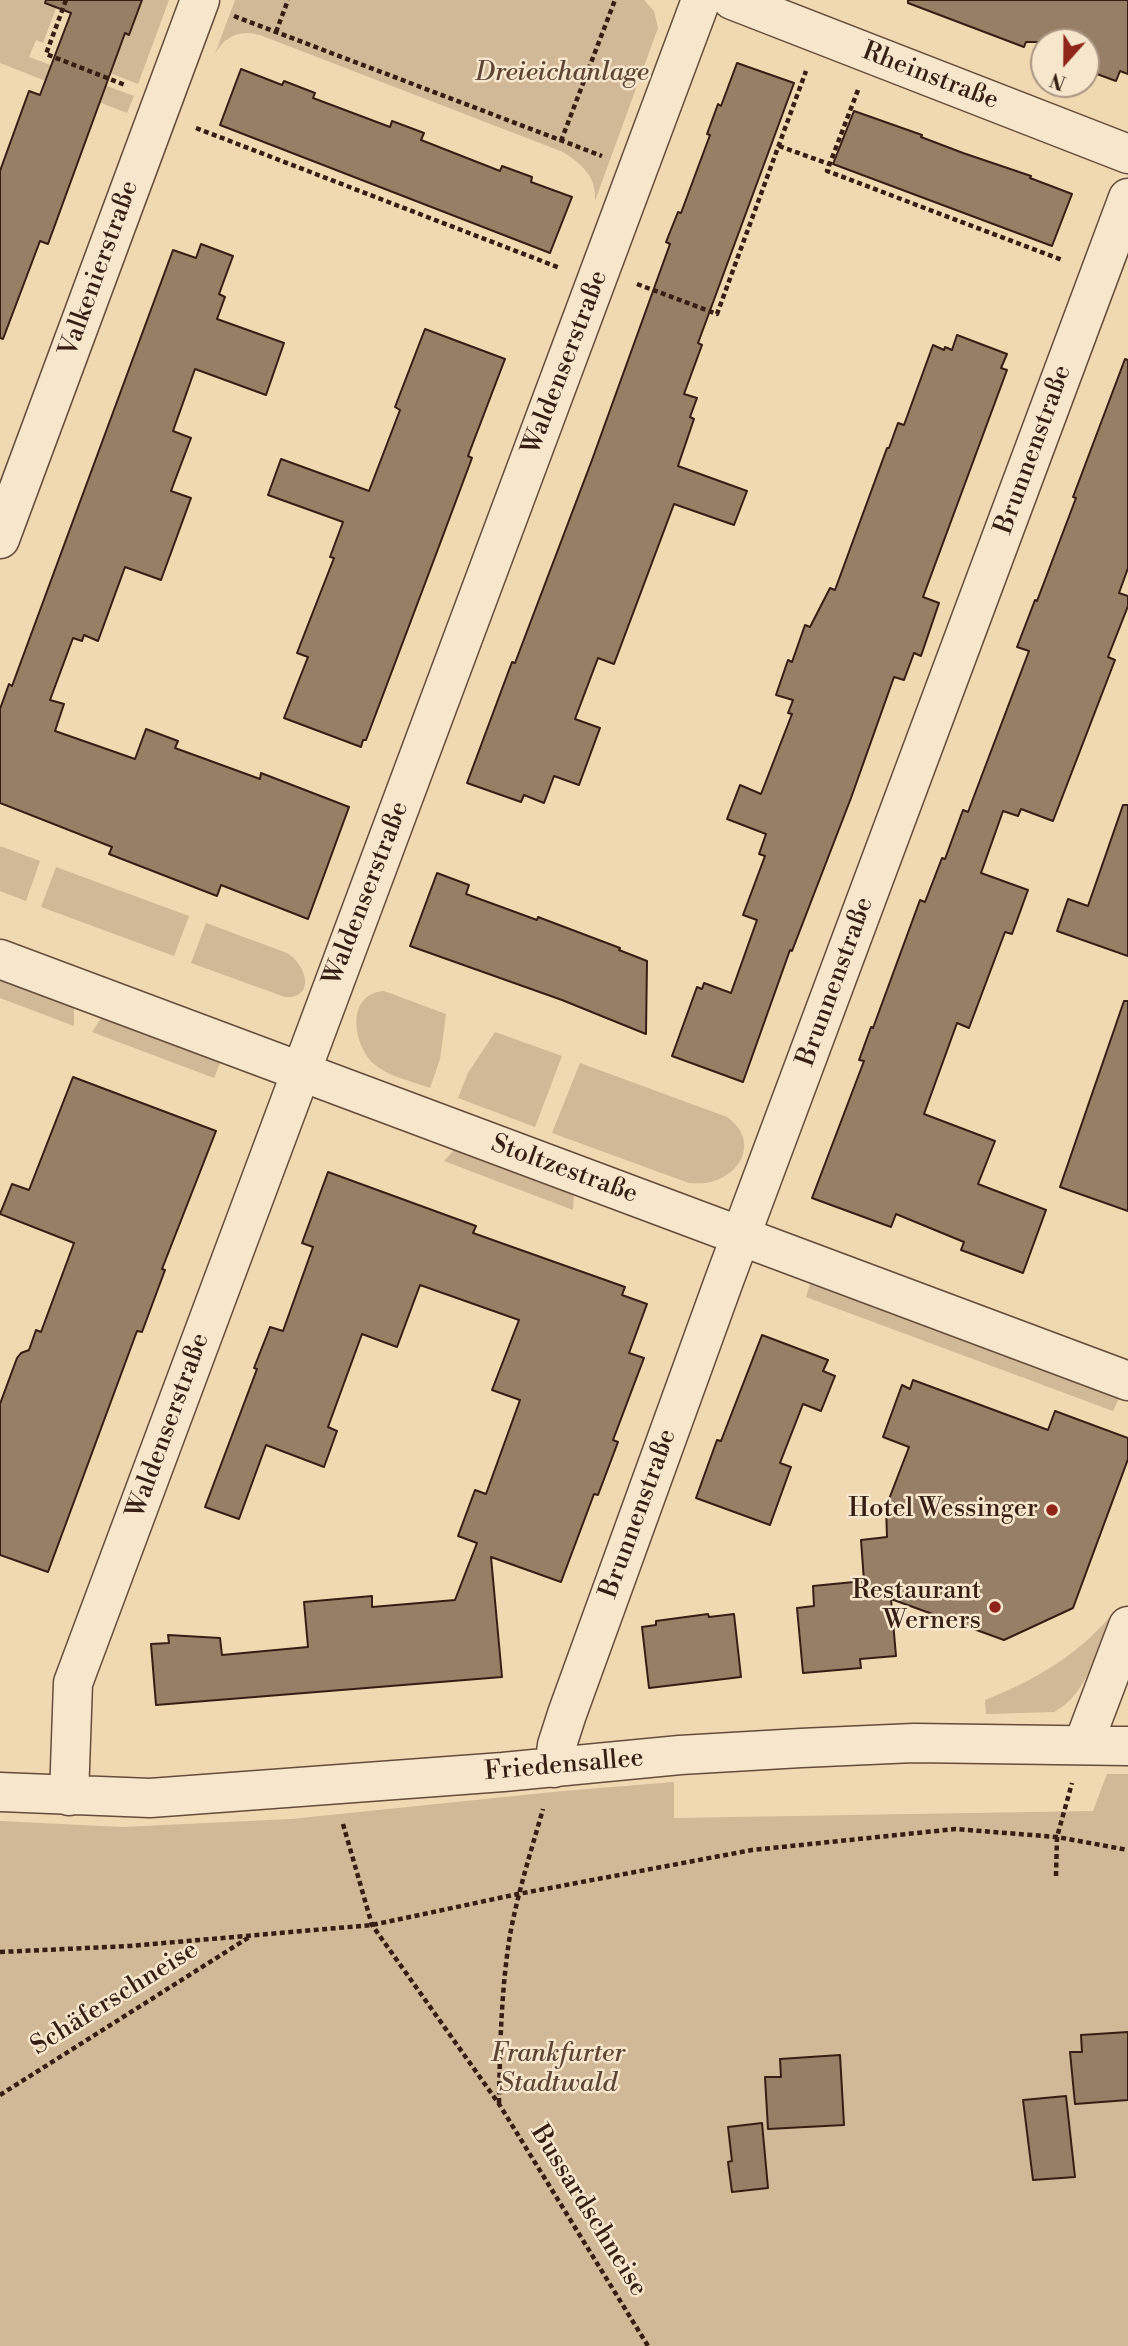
<!DOCTYPE html>
<html>
<head>
<meta charset="utf-8">
<style>
  body { margin:0 }
  #map { position:relative; width:1128px; height:2346px; overflow:hidden; background:#f0d8b1; font-family:"Libre Bodoni",serif }
  canvas { display:block }
  .north { position:absolute; left:1030px; top:28px; width:70px; height:70px; box-sizing:border-box; background:#f5e6cc; border:2px solid #a99683; border-radius:50%; rotate:201deg; font-size:19px; font-weight:700; line-height:28px; text-align:center; color:#371e15 }
  .north::after { content:''; display:block; margin:auto; width:24px; height:32px; background:#8f2418; clip-path:polygon(50% 0,100% 100%,50% 72%,0 100%) }
</style>
</head>
<body>
<div id="map">
<canvas width="1128" height="2346"></canvas>
<div class="north">N</div>
</div>
<script>
const ctx = document.querySelector('canvas').getContext('2d');
ctx.lineJoin = 'round';
function paint(path, color) {
  ctx.fillStyle = color;
  ctx.fill(path, 'evenodd');
}
function strokePath(path, color, width, dash) {
  ctx.strokeStyle = color;
  ctx.lineWidth = width;
  ctx.lineCap = dash ? 'butt' : 'round';
  ctx.setLineDash(dash || []);
  ctx.stroke(path);
}
function write(font, color, halo, rows, align = 'center') {
  ctx.font = font + ' "Libre Bodoni",serif';
  ctx.lineWidth = 5;
  ctx.setLineDash([]);
  ctx.textBaseline = 'middle';
  ctx.strokeStyle = halo;
  ctx.fillStyle = color;
  for (const [text, x, y, turn = 0] of rows) {
    ctx.save();
    ctx.translate(x, y);
    ctx.rotate((+turn || 0) * Math.PI / 180);
    ctx.textAlign = isNaN(turn) ? turn : align;
    if (halo) ctx.strokeText(text, 0, 0);
    ctx.fillText(text, 0, 0);
    ctx.restore();
  }
}
paint(new Path2D(`
  M0,0h59l-16,43 -7,-3 -7,17 105,39 -7,17 -127,-50z
  M138,0h31l-31,84 -28,-11 15,-40 4,1 11,-28z
  M235,0h409l10,11 4,17 -63,173c2,-24 -13,-37 -32,-49l-303,-117c-19,-6 -36,1 -45,19z
  M0,846l40,15 -14,40 -26,-10z
  M56,867l133,49 -15,40 -133,-49z
  M206,923l81,30c21,13 28,46 -2,44l-94,-34z
  M0,979l74,27v20l-74,-28z
  M384,991l62,23 -6,45 -10,29c-18,-7 -41,-11 -56,-24 -21,-19 -29,-70 10,-73z
  M102,1017l119,44 -7,17 -122,-46z
  M495,1032l67,24 -27,71 -77,-29 10,-25z
  M580,1063l147,54c31,22 17,56 -16,65 -7,2 -15,1 -22,1l-137,-50z
  M455,1149l119,44 -1,17 -129,-49z
  M811,1281l309,115 -7,15 -307,-114z
  M1109,1618c-13,33 -21,76 -55,94l-68,2 -1,-14c48,-19 90,-43 124,-82z
  M1107,1774h21v572h-1128v-525l122,6 169,-8 272,-28 111,-9v36l419,-7z`), '#d1b896');
const building = new Path2D(`
  M46,0h96l-13,35 -4,-2 -77,211 -8,-3 -37,98 -3,-1v-167l29,-80 11,4 31,-82 -26,-10z
  M908,0h220v74l-8,-3 -4,10 -30,-11v-28h-60l-2,5 -116,-44z
  M737,63l57,20 -96,260 4,2 -18,49 13,4 -7,19 4,2 -16,47 69,25 -13,34 -60,-21 -60,160 -16,-6 -23,61 25,9 -21,57 -25,-9 -10,27 -20,-8 -3,7 -54,-19 45,-121 3,1 77,-203 78,-216 -4,-2 12,-30 3,1 29,-78 -3,-1 11,-30 3,2z
  M241,69l41,16 2,-4 31,12 -2,5 77,29 2,-6 32,12 -3,7 79,31 2,-5 30,11 -1,5 41,15 -22,56 -330,-128z
  M854,111l68,24 -1,2 42,16 68,23 -1,2 42,16 -20,52 -219,-82z
  M201,244l32,12 -14,38 6,3 -8,22 67,24 -18,52 -71,-26 -22,62 18,7 -20,53 20,7 -30,82 -36,-13 -27,74 -14,-6 -2,6 -9,-3 -23,62 14,4 -9,27 80,28 11,-30 32,12 -3,7 85,31 1,-6 88,34 -41,112 -87,-34 -4,11 -108,-42 3,-7 -112,-44v-94l9,-25 3,2 161,-436 23,8z
  M425,329l80,30 -37,97 4,2 -34,91 -72,191h-3l-2,7 -77,-29 24,-61 -11,-4 37,-95 -4,-1 13,-35 -75,-27 13,-36 88,32 31,-81 -5,-3z
  M957,335l50,19 -6,14 6,2 -84,227 16,6 -18,53 -7,-3 -10,27 -10,-3 -43,121 -59,153 -2,-1 -47,132 -71,-26 25,-69 5,2 2,-6 27,10 26,-73 -14,-5 22,-59 -6,-2 7,-20 -39,-15 13,-34 21,9 31,-80 -4,-1 5,-13 -17,-5 12,-35 4,2 13,-37 5,2 20,-39 5,2 52,-142h2l9,-25 6,2 29,-80 11,5 1,-3 7,3z
  M1125,359l3,1v208l-9,25 9,3v10l-20,51 7,3 -62,161 -32,-12 -3,7 -15,-5 -22,62 47,17 -16,44 -7,-2 -36,96 -12,-5 -33,91 71,27 -17,43 68,26 -23,63 -62,-23 3,-8 -68,-28 -5,13 -79,-29 52,-137 -5,-1 12,-33 2,1 47,-128 5,2 17,-44 3,1 18,-49 5,2 61,-161 -12,-4 18,-47 2,1 39,-103 -3,-1z
  M1123,805h5v151l-71,-25 11,-32 20,7z
  M437,873l32,12 -3,9 71,26 1,-3 82,31 -1,2 28,11 -1,73 -84,-34 -152,-54z
  M1124,1001h4v210l-68,-24z
  M73,1077l143,54 -54,138 3,1 -23,62 -5,-1 -89,241 -48,-17v-151l17,-46 4,-5 8,-3 7,-20 5,2 33,-89 -74,-29 12,-30 17,6z
  M328,1172l148,54 -3,7 152,54 -3,8 25,9 -18,49 15,5 -31,82 5,2 -20,53 -4,-1 -33,88 -70,-25 11,120 -346,28 -5,-61 18,-1 -1,-8 52,3 2,17 86,-8 -4,-45 68,-6v11l83,-7 22,-57 -19,-7 17,-46 11,4 34,-94 -28,-10 27,-70 -99,-35 -23,62 -35,-13 -34,93 9,4 -13,36 -58,-22 -27,74 -34,-12 52,-138 -3,-1 16,-41 13,4 30,-84 -11,-4z
  M762,1335l66,25 -5,11 12,5 -14,35 -18,-7 -23,59 11,4 -21,58 -74,-27 21,-58 4,1z
  M913,1380l135,50 7,-19 73,27v21l-55,149 -69,32 -113,-41 5,57 -36,3 1,9 -58,5 -6,-65 17,-2 -1,-20 51,-5 -3,-41 26,-3 -1,-30 23,-60 -26,-10 19,-52 8,4z
  M708,1614l1,3 25,-3 7,63 -92,11 -7,-61 14,-2v-4z
  M1128,2032v68l-53,4 -5,-52h12l-1,-17z
  M840,2055l4,70 -76,4 -3,-52h16l-1,-18z
  M1066,2096l9,81 -42,3 -10,-80z
  M762,2123l6,65 -36,4 -4,-30 4,-1 -4,-34z`);
paint(building, '#977f66');
strokePath(building, '#371e15', 2);
const minor = new Path2D(`
  M732,0l396,154
  M0,539l200,-539
  M0,959c375,143 752,281 1128,422
  M1083,1745l45,-119
  M554,1768l3,-23 10,-31 158,-436 403,-1080
  M0,1792l150,6 353,-26 177,-17 121,-7 113,-5 214,3
  M69,1796l4,-113 628,-1683`);
strokePath(minor, '#654c3c', 41);
strokePath(new Path2D(`
  M66,0l-20,54 79,31
  M234,16l368,140
  M276,32l12,-32
  M858,90l-31,81 235,89
  M196,128l364,140
  M561,141l54,-141
  M779,146l50,18
  M637,284l80,30 89,-243
  M343,1824l29,101 127,179 149,242
  M1056,1876l1,-39 15,-54
  M0,1952l130,-6 242,-21 146,-31 234,-44 203,-21 102,8 71,13
  M0,2095l251,-159
  M499,2103c1,-55 2,-113 11,-168 8,-43 21,-84 33,-126`), '#371e15', 4.5, [5, 3.5]);
strokePath(minor, '#f5e6cc', 38);
for (const [x, y, r, color] of [
  [1052,1510,7,"#8f2418"],
  [995,1607,7,"#8f2418"]
]) {
  const dot = new Path2D();
  dot.arc(x, y, r, 0, 2 * Math.PI);
  ctx.fillStyle = color;
  ctx.fill(dot);
  strokePath(dot, '#f5e6cc', 2.5);
}
write('italic 26px', '#5e4435', '#f5e6cc', [
  ["Dreieichanlage",562,74],
  ["Frankfurter",558,2055],
  ["Stadtwald",558,2085]
]);
write('26px', '#371e15', '#f5e6cc', [
  ["Rheinstraße",930,77,21],
  ["Valkenierstraße",100,269,-70],
  ["Waldenserstraße",566,363,-69],
  ["Brunnenstraße",1034,450,-70],
  ["Waldenserstraße",367,894,-69],
  ["Brunnenstraße",836,982,-70],
  ["Stoltzestraße",564,1170,20],
  ["Waldenserstraße",169,1426,-70],
  ["Brunnenstraße",639,1514,-70],
  ["Friedensallee",564,1766,-5],
  ["Schäferschneise",115,1999,-32],
  ["Bussardschneise",588,2211,58]
]);
write('26px', '#371e15', '#f5e6cc', [
  ["Hotel Wessinger",1038,1510],
  ["Restaurant",981,1592],
  ["Werners",981,1622]
], 'right');
</script>
</body>
</html>
